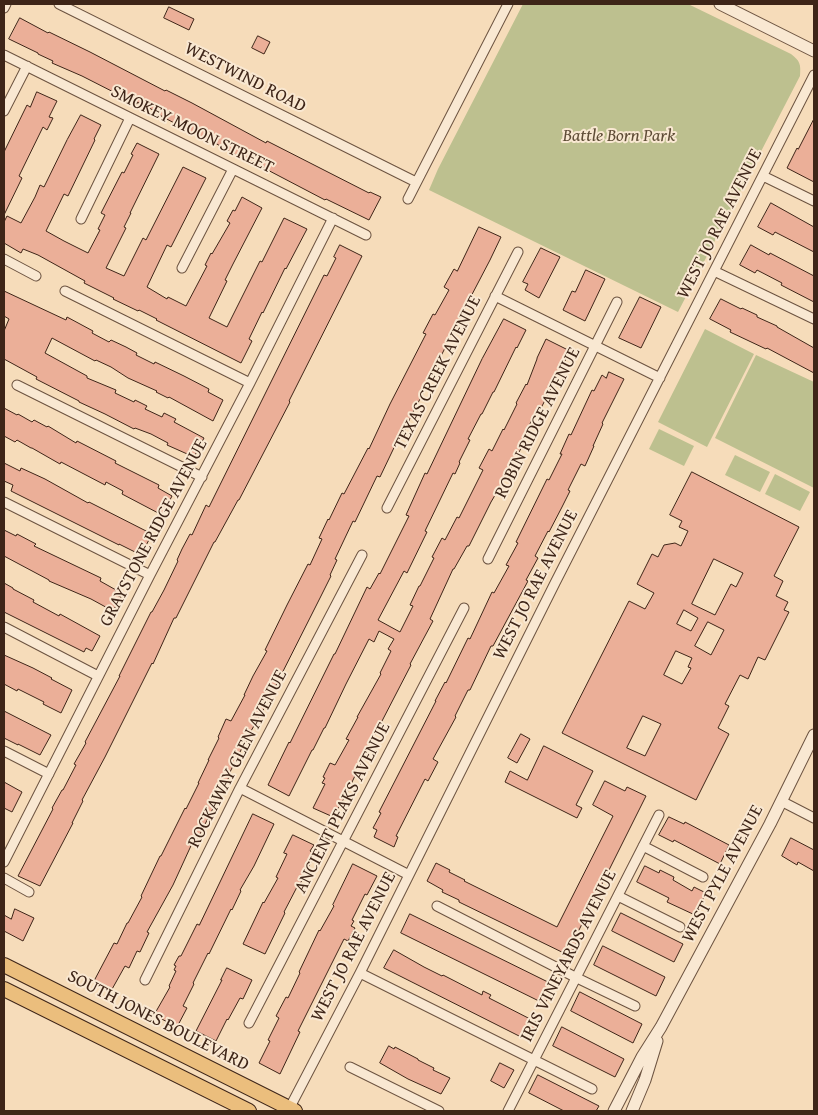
<!DOCTYPE html>
<html>
<head>
<meta charset="utf-8">
<style>
  body { margin:0 }
  #map { position:relative; width:818px; height:1115px; overflow:hidden; background:#f6dcba; font-family:"Gentium Book Plus",serif }
  canvas { display:block }
  .frame { position:absolute; inset:0; border:5px solid #3e2518; pointer-events:none }
</style>
</head>
<body>
<div id="map">
<canvas width="818" height="1115"></canvas>
<div class="frame"></div>
</div>
<script>
const ctx = document.querySelector('canvas').getContext('2d');
ctx.lineJoin = 'round';
function paint(path, color) {
  ctx.fillStyle = color;
  ctx.fill(path, 'evenodd');
}
function strokePath(path, color, width, dash) {
  ctx.strokeStyle = color;
  ctx.lineWidth = width;
  ctx.lineCap = dash ? 'butt' : 'round';
  ctx.setLineDash(dash || []);
  ctx.stroke(path);
}
function write(font, color, halo, rows, align = 'center') {
  ctx.font = font + ' "Gentium Book Plus",serif';
  ctx.lineWidth = 4;
  ctx.setLineDash([]);
  ctx.textBaseline = 'middle';
  ctx.strokeStyle = halo;
  ctx.fillStyle = color;
  for (const [text, x, y, turn = 0] of rows) {
    ctx.save();
    ctx.translate(x, y);
    ctx.rotate((+turn || 0) * Math.PI / 180);
    ctx.textAlign = isNaN(turn) ? turn : align;
    if (halo) ctx.strokeText(text, 0, 0);
    ctx.fillText(text, 0, 0);
    ctx.restore();
  }
}
paint(new Path2D(`
  M523,4h165l103,50c9,7 10,10 9,22l-122,236 -249,-122 9,-21z
  M705,329l49,25 -47,93 -49,-25z
  M756,355l58,27v106l-99,-50z
  M659,429l35,17 -10,20 -35,-17z
  M735,455l35,17 -10,20 -35,-17z
  M775,474l35,18 -10,19 -35,-17z`), '#bdc08f');
const building = new Path2D(`
  M169,7l25,12 -5,11 -25,-12z
  M20,18l28,15 1,-1 41,20 75,39 1,-1 26,13 74,40 1,-2 102,52 1,-1 11,5 -12,23 -43,-21 -1,1 -86,-45 -1,1 -11,-6 -17,-10 -1,1 -11,-5 -44,-24 1,-1 -18,-9v2l-55,-28 -30,-13 1,-2 -15,-7v-1l-29,-14z
  M258,36l12,6 -6,12 -12,-6z
  M37,92l20,9 -8,16 4,1 -6,12 -4,-3 -24,49 3,2 -18,37v-63l23,-47 3,2z
  M81,115l20,10 -7,14 1,1 -27,56 -4,-2 -18,37 18,10 24,12 12,-23 -2,-1 7,-14 -4,-2 21,-41 2,1 9,-18 -2,-1 6,-11 22,11 -29,59h1l-7,14 2,1 -20,40 18,8 19,-38 3,2 37,-73 23,11 -35,69 -4,-2 -20,42 20,12 1,-2 18,9 21,-40 -2,-1 6,-12 1,1 18,-31 -3,-2 6,-11 2,1 7,-14 20,11 -29,56 -8,16 2,1 -18,37 18,9 33,-66 2,1 22,-44 23,11 -21,40 -1,-1 -22,45 -1,-1 -13,27 3,2 -11,22 -85,-43 1,-1 -18,-9 -1,1 -25,-12 1,-1 -30,-15 1,-2 -47,-26 -15,-6 -2,4 -17,-10v-21l3,-6 14,7 14,-26 5,-12 4,2 23,-47z
  M814,119v63l-27,-14 10,-20 1,1z
  M771,203l43,24v25l-39,-20 -2,3 -15,-8z
  M479,227l22,10 -11,23 -46,88h1l-11,22 1,1 -23,43 -9,20 -2,-1 -21,44 -3,-1 -22,46 -2,-1 -18,38 2,1 -7,15 1,1 -11,22 -54,107 -15,26 -8,18 -1,-1 -13,26 1,1 -32,63 -3,-1 -22,48 -26,47 2,1 -9,19 -3,-1 -8,17 -4,-2 -14,25 -17,-10 20,-38 3,1 10,-21h1l14,-26 -1,-1 19,-40h1l24,-48 1,1 13,-26h-1l11,-23h-1l11,-22 -1,-1 8,-18 5,2 14,-26h-1l9,-19 14,-25 -2,-1 22,-45 21,-41 2,1 12,-26 -3,-1 9,-19 1,1 13,-27 2,1 24,-46 1,1 21,-45 36,-70 -3,-1 10,-19 2,1 14,-25 -5,-3 10,-18 3,2z
  M340,245l22,11 -73,145 1,1 -51,98h-1l-23,42h-1l-38,76h-2l-21,46 -1,-1 -47,94 -23,43 1,1 -11,22h1l-33,63 -22,-10 35,-67 -1,-1 10,-18h1l13,-25 -2,-1 12,-21 -1,-1 35,-66h-1l32,-64h1l12,-22 14,-29 -1,-1 5,-11 8,-15 2,1 14,-30 3,2 115,-232 3,1 9,-18 -2,-1z
  M751,245l18,10 1,-2 44,23v26l-33,-17 1,-2 -25,-13 -2,3 -15,-8z
  M541,248l19,9 -21,41 -14,-8 3,-6 -5,-2z
  M586,270l19,9 -20,42 -22,-11 9,-19 3,1z
  M4,291l62,29 1,-3 26,14 -1,2 17,9 2,-2 15,7 11,6 -1,2 18,9 1,-2 29,14 25,13 -1,3 15,8 -10,21 -44,-24 -1,1 -12,-6 1,-1 -29,-13 -17,-11 -15,-7 -1,1 -43,-23 -7,15 42,23v2l29,12 -1,3 19,9 1,-2 12,6 -2,3 17,8 2,-4 12,6 -2,3 30,16 -10,19 -27,-12 1,-2 -17,-9 -16,-6 -1,1 -29,-15 -26,-12v-1l-43,-22 1,-2 -33,-18v-28l5,-12 -5,-3z
  M640,297l21,10 -20,41 -22,-10z
  M721,299l20,10 1,-1 15,7v2l20,9v1l37,21v25l-47,-25 -1,1 -36,-17 1,-2 -21,-11z
  M504,319l22,11 -9,18 -1,-1 -22,45h-1l-11,22h-1l-13,25 2,1 -11,22 1,1 -5,11 -2,-1 -28,58 2,1 -20,41 -3,-2 -26,49 22,12 13,-26 -3,-1 9,-19h1l14,-28 -2,-1 10,-19 3,2 12,-23 2,1 24,-48 -4,-2 10,-19 3,2 11,-22 1,1 13,-26 -1,-1 10,-19 1,1 10,-26v-1l9,-19 24,12 -32,63 -3,-1 -12,26 2,1 -20,41 -1,-1 -13,22 -22,44h-2l-13,23h-1l-23,50 3,2 -23,43 1,1 -44,85 -21,45 -10,17 -2,-1 -3,5 -18,-8 12,-24 -3,-1 3,-5 -2,-1 7,-14 5,2 14,-25 -3,-1 12,-22h-1l24,-43 -1,-1 11,-22 -3,-2 6,-10 -15,-8 -5,11 -5,-3 -23,45 -21,44h-1l-11,22h-1l-23,46 -21,-11 21,-43 1,1 44,-89h1l32,-67 3,2 9,-16 1,1 29,-58 -3,-1 19,-42 2,1 55,-115z
  M609,372l15,7 -22,44 1,1 -10,22h1l-9,20 -4,-2 -13,26 2,1 -8,16 -13,25 -1,-1 -13,25 3,2 -12,22 2,1 -35,65h-2l-21,44h-2l-13,26 1,1 -23,42 5,3 -10,19 -3,-2 -29,57 2,1 -4,10 -20,-10 3,-7 -4,-2 8,-15 -2,-1 57,-111h-1l10,-19 1,1 22,-45 2,1 22,-47 2,1 15,-27 -3,-1 12,-22 -2,-1 31,-63 2,1 13,-26h-2l9,-20 2,1 21,-45 2,1 8,-16 4,3z
  M4,408l13,7 1,-1 14,8 2,-2 13,7 1,-1 28,17 1,-2 39,20 -1,2 44,22 -1,3 14,8 -10,19 -40,-21 1,-3 -17,-9 -1,3 -44,-23 -1,2 -28,-16h-1l-14,-8 -2,2 -11,-6z
  M4,463l16,8 1,-3 24,11 43,24 1,-1 63,32 -11,21 -22,-11v1l-108,-54 2,-6 -9,-4z
  M692,472l107,55 -25,49 9,5 -7,15 12,6 -4,8 5,2 -24,48 -7,-3 -10,22 -8,-4 -15,29 4,2 -11,22 11,6 -33,66 -134,-67 67,-132 16,8 9,-16 -17,-9 15,-30 6,3 6,-12 11,-2 6,3 7,-15 -9,-4 3,-6 -12,-6zM714,559l29,14 -7,14 -5,-3 -16,31 -23,-11zM684,610l14,8 -7,13 -14,-7zM708,622l16,8 -13,25 -16,-9zM676,651l16,7 -4,9 3,1 -9,16 -18,-9zM643,716l18,8 -16,32 -18,-8z
  M4,530l12,6 1,-2 19,10 -2,2 67,32 -1,3 16,9 -2,4 7,3 -8,14 -22,-12 -42,-18v-1l-45,-24z
  M4,583l9,5v1l21,11 -1,2 26,14 1,-2 40,22 -8,15 -6,-3 -2,4 -80,-40z
  M4,655l29,13 19,10 -1,1 21,11 -11,23 -18,-9 1,-2 -26,-13 -1,2 -13,-7z
  M4,711l47,24 -11,20 -22,-11v1l-14,-7z
  M521,734l9,5 -13,24 -9,-5z
  M544,746l49,25 -17,34 6,3 -5,10 -72,-36 5,-11 17,9z
  M605,781l20,10 2,-4 19,9 -70,140 3,2 -9,18 -111,-54v-2l-17,-8 1,-2 -16,-9 9,-18 14,7 -1,2 16,8 -1,1 93,46 56,-111 -20,-11z
  M4,782l18,10 -10,20 -8,-4z
  M253,814l21,10 -20,42 -14,24 1,1 -9,19 -1,-1 -22,45 -1,-1 -15,30 1,1 -11,22 4,2 -10,19 -23,-12 16,-28 -1,-1 7,-15 -2,-1 2,-4 -2,-1 5,-9h2l16,-32 2,1z
  M669,817l15,7 1,-2 44,23 -9,19 -46,-24 -1,2 -14,-7z
  M293,835l21,10 -4,6 5,3 -17,34 -1,-1 -13,25 1,1 -20,41 -22,-10 20,-42 1,1 14,-25 -2,-1 11,-23 -3,-1z
  M791,838l23,12v21l-16,-9 -1,3 -15,-9z
  M353,864l24,12 -10,19 -2,-1 -13,26 2,1 -3,5 4,2 -7,13 -4,-2 -46,92 2,1 -20,42 -21,-11 11,-22 -2,-1 11,-22 -3,-2 10,-19 2,1 12,-25 -1,-1 20,-42 1,1 14,-25 -1,-1z
  M645,866l14,7 1,-3 14,7 -1,3 19,11 2,-4 12,6 -11,22 -28,-13 2,-4 -32,-16z
  M15,909l19,9 -11,23 -19,-10v-16l7,4z
  M621,913l62,31 -9,18 -62,-31z
  M410,914l144,71 -9,19 -144,-71z
  M603,946l62,31 -9,19 -62,-31z
  M394,950l30,17 18,9 1,-1 39,20 1,-4 8,4 -2,3 49,25 -9,18 -145,-73z
  M227,968l25,12 -9,19 -3,-1 -12,22 -1,-1 -11,22 -20,-10 26,-51h-1z
  M580,992l62,32 -9,19 -62,-32z
  M562,1027l62,32 -9,18 -62,-31z
  M389,1046l5,3 1,-2 23,12v1l16,8 -1,2 17,8 -9,16 -33,-15 -28,-16z
  M500,1063l14,7 -10,18 -13,-7z
  M538,1075l61,31 -3,5h-32l-35,-18z`);
paint(building, '#ebaf98');
strokePath(building, '#3e2518', 1);
const minor = new Path2D(`
  M59,4l357,178
  M4,8l2,-4
  M4,55l362,180
  M4,111l23,-45
  M763,176l51,25
  M408,199l100,-195
  M81,219l49,-101
  M4,259l32,17
  M182,268l51,-99
  M714,271l100,48
  M65,291l185,92
  M495,296l165,82
  M17,385l185,92
  M4,502l146,73
  M387,508l131,-256
  M488,559l129,-257
  M4,627l94,49
  M4,751l45,23
  M240,788l169,87
  M781,801l33,17
  M643,846l60,31
  M4,862l146,-287 100,-192 83,-165
  M4,878l25,14
  M618,896l62,31
  M437,906l140,72 58,28
  M360,973l232,116
  M145,980l95,-192 122,-233
  M249,1023l215,-415
  M350,1067l89,44
  M288,1111l72,-138 195,-390 259,-508
  M508,1111l151,-296`);
const tertiary = new Path2D(`
  M720,4l94,47
  M614,1111l28,-54 19,-30 109,-203 44,-89
  M632,1111l13,-31 12,-39`);
const primary = new Path2D(`
  M4,965l291,146
  M4,989l245,122`);
strokePath(minor, '#6c5340', 11);
strokePath(tertiary, '#6c5340', 13);
strokePath(primary, '#3e2518', 16);
strokePath(minor, '#f9e8d2', 9);
strokePath(tertiary, '#f9e8d2', 11);
strokePath(primary, '#ebbe7d', 14);
write('18px', '#3e2518', '#f9e8d2', [
  ["WESTWIND ROAD",245,78,27],
  ["SMOKEY MOON STREET",192,130,26],
  ["WEST JO RAE AVENUE",720,224,-63],
  ["TEXAS CREEK AVENUE",438,373,-63],
  ["ROBIN RIDGE AVENUE",538,423,-63],
  ["GRAYSTONE RIDGE AVENUE",154,533,-62],
  ["WEST JO RAE AVENUE",536,585,-63],
  ["ROCKAWAY GLEN AVENUE",238,759,-63],
  ["ANCIENT PEAKS AVENUE",343,808,-63],
  ["WEST PYLE AVENUE",723,874,-62],
  ["WEST JO RAE AVENUE",354,947,-63],
  ["IRIS VINEYARDS AVENUE",569,956,-63],
  ["SOUTH JONES BOULEVARD",158,1021,27]
]);
write('italic 18px', '#5e4c36', '#f9e8d2', [
  ["Battle Born Park",619,136]
]);
</script>
</body>
</html>
